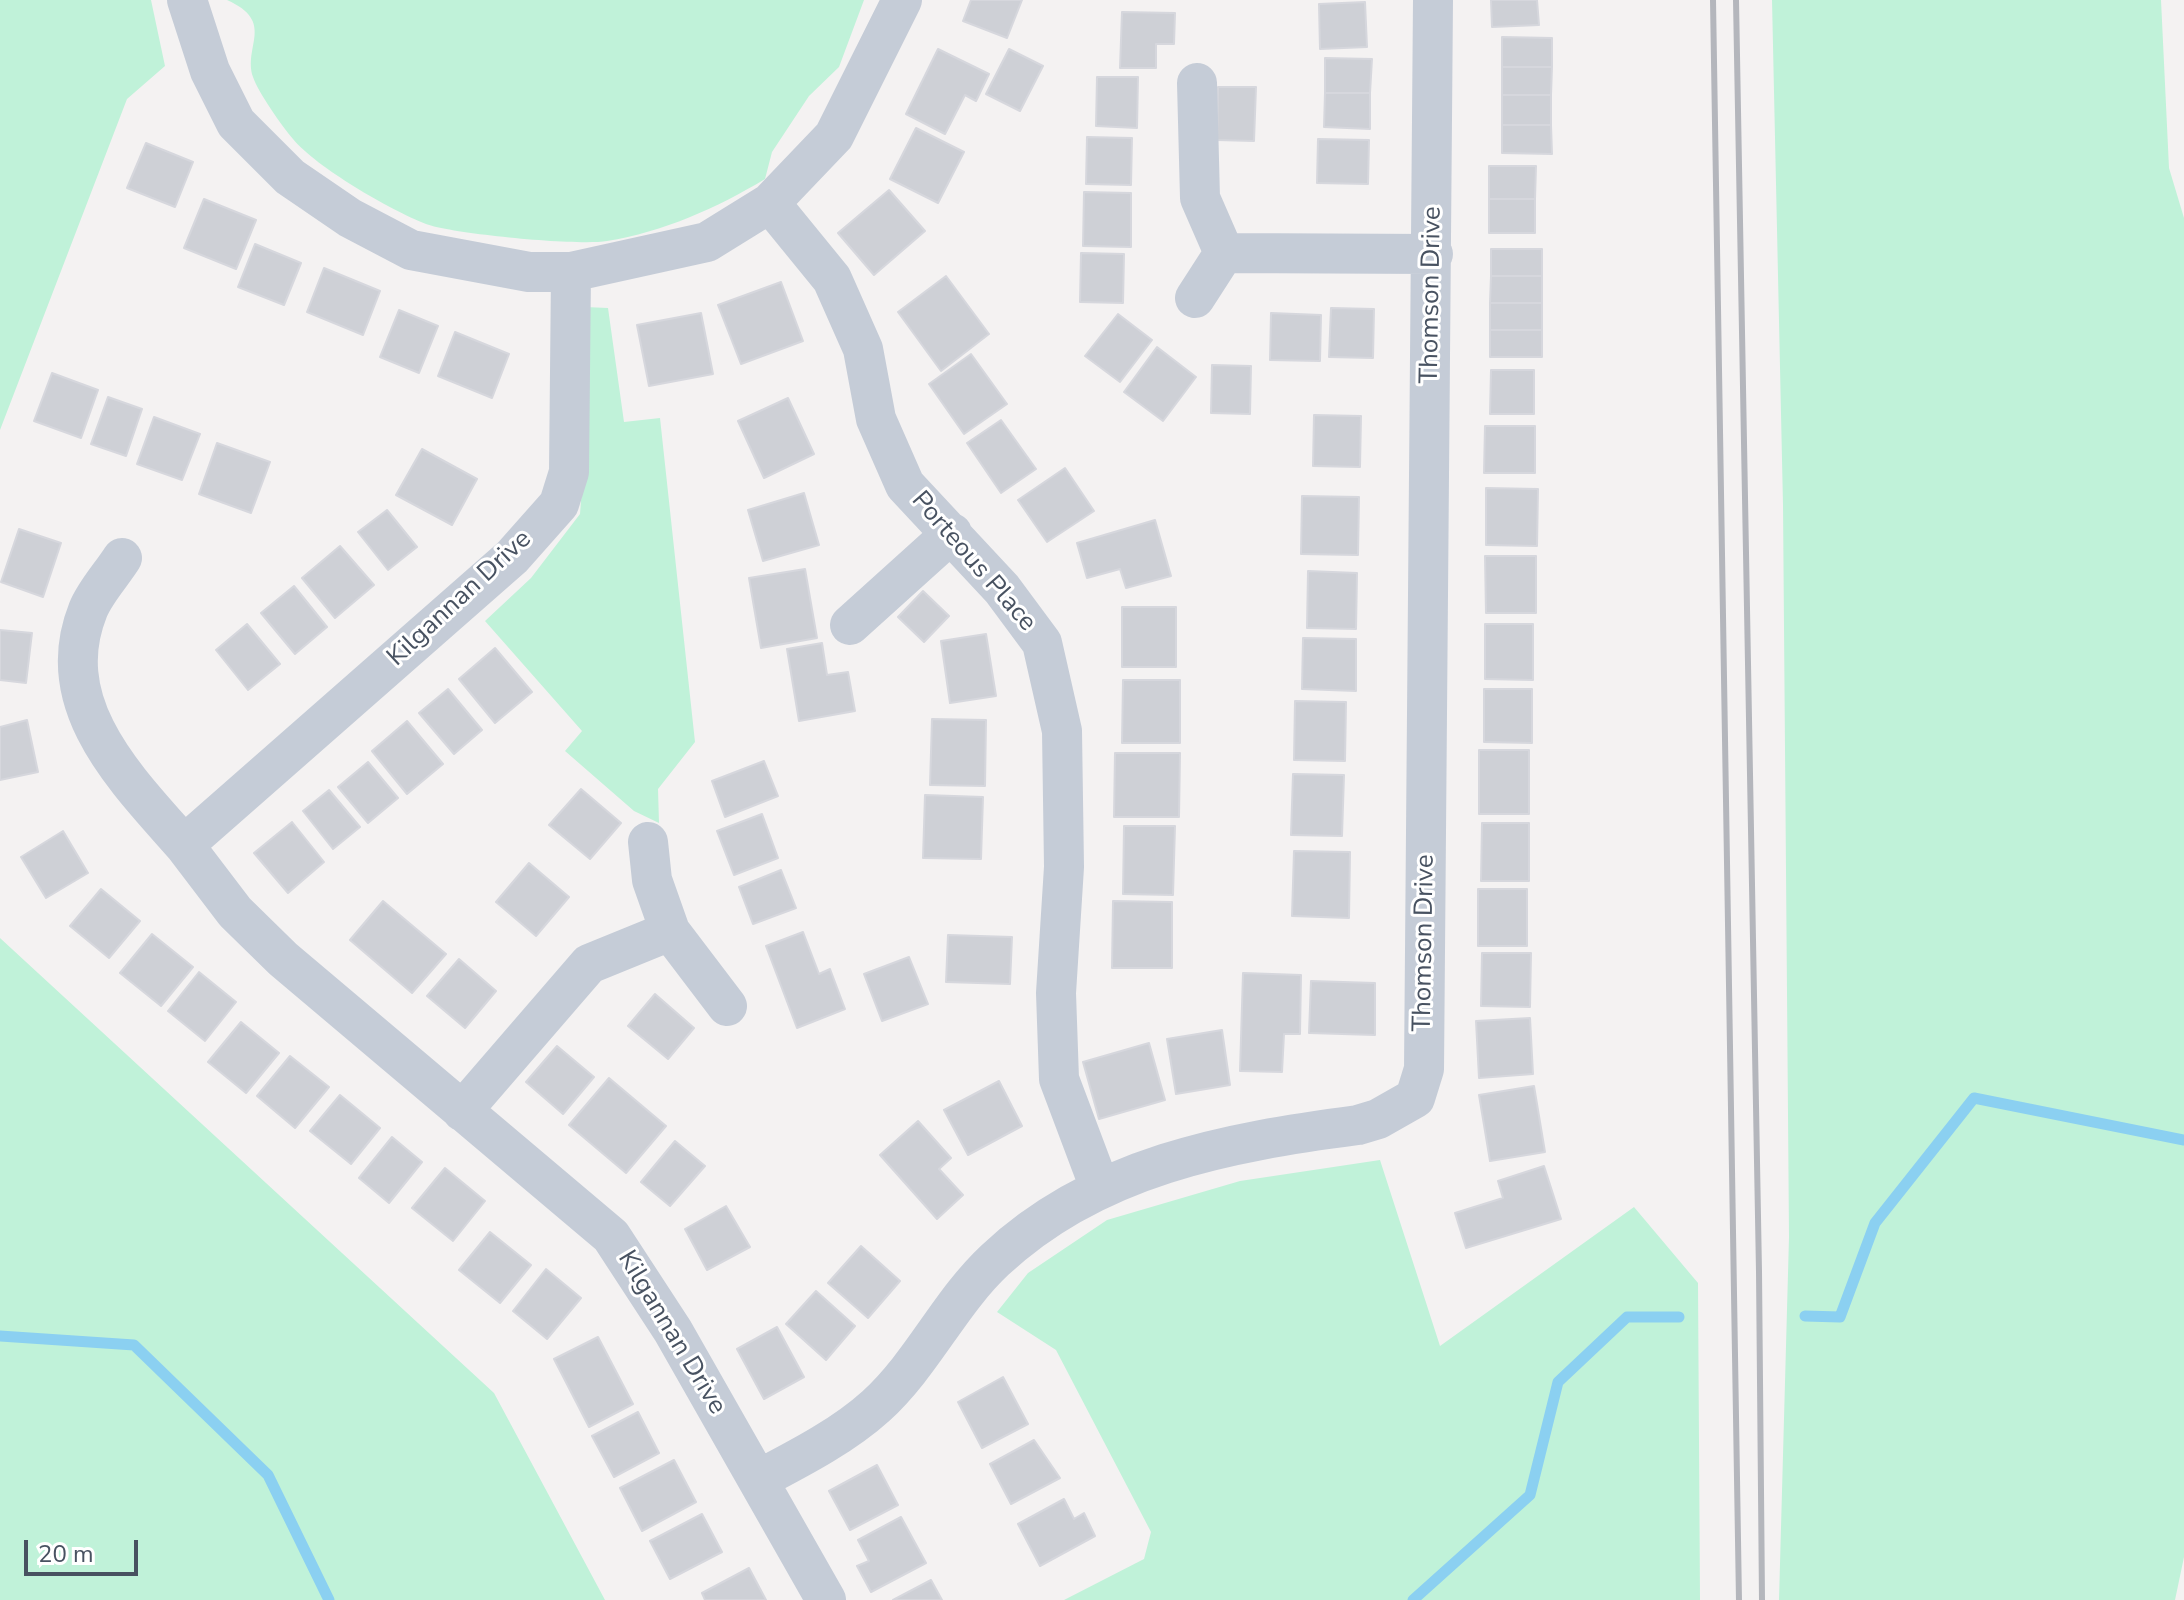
<!DOCTYPE html>
<html>
<head>
<meta charset="utf-8">
<style>
  body { margin:0 }
  #map { position:relative; width:2184px; height:1600px; overflow:hidden; background:#f4f2f2; font-family:"Nunito Sans",sans-serif }
  canvas { display:block }
  .scale { position:absolute; left:24px; top:1540px; width:114px; height:36px; box-sizing:border-box; border:4px solid #485261; border-top:0; padding-left:10px; font-size:24px; line-height:28px; white-space:nowrap; color:#485261; -webkit-text-stroke:6px #fff; paint-order:stroke }
</style>
</head>
<body>
<div id="map">
<canvas width="2184" height="1600"></canvas>
<div class="scale">20 m</div>
</div>
<script>
const ctx = document.querySelector('canvas').getContext('2d');
ctx.lineJoin = 'round';
function paint(path, color) {
  ctx.fillStyle = color;
  ctx.fill(path, 'evenodd');
}
function strokePath(path, color, width, dash) {
  ctx.strokeStyle = color;
  ctx.lineWidth = width;
  ctx.lineCap = dash ? 'butt' : 'round';
  ctx.setLineDash(dash || []);
  ctx.stroke(path);
}
function write(font, color, halo, rows, align = 'center') {
  ctx.font = font + ' "Nunito Sans",sans-serif';
  ctx.lineWidth = 6;
  ctx.setLineDash([]);
  ctx.textBaseline = 'middle';
  ctx.strokeStyle = halo;
  ctx.fillStyle = color;
  for (const [text, x, y, turn = 0] of rows) {
    ctx.save();
    ctx.translate(x, y);
    ctx.rotate((+turn || 0) * Math.PI / 180);
    ctx.textAlign = isNaN(turn) ? turn : align;
    if (halo) ctx.strokeText(text, 0, 0);
    ctx.fillText(text, 0, 0);
    ctx.restore();
  }
}
paint(new Path2D(`
  M0,0h151l14,66 -38,33 -127,331z
  M227,0h637l-25,67 -30,29 -37,56 -7,27c-48,29 -102,53 -158,62 -29,5 -154,-7 -181,-17 -36,-14 -110,-57 -133,-85 -11,-13 -35,-47 -40,-62 -10,-31 23,-55 -26,-77z
  M1772,0h389l8,168 15,50v1339l-9,43h-396l10,-363 -6,-732z
  M585,307l23,1 16,114 36,-4 35,324 -37,47 1,34 -25,-12 -69,-60 17,-20 -97,-110 46,-43 49,-64 8,-106z
  M0,938l494,455 111,207h-605z
  M1380,1160l60,186 194,-139 64,76 2,317h-636l80,-41 7,-27 -95,-182 -59,-38 31,-39 79,-53 133,-39z`), '#c0f2d9');
strokePath(new Path2D(`
  M1805,1316l35,1 35,-94 99,-125 210,42
  M0,1336l134,9 134,130 61,125
  M1413,1600l117,-105 28,-113 69,-65h52`), '#8bd0f1', 11);
const building = new Path2D(`
  M971,0h51l-15,38 -44,-17z
  M1491,0h46l2,25 -47,2z
  M1365,2l2,45 -47,2 -1,-45z
  M1122,12l53,1 -1,31h-18v24h-36z
  M1502,37l50,1v29h-50z
  M938,49l51,25 -13,27 -11,-6 -20,39 -39,-20z
  M1009,49l34,17 -23,45 -34,-17z
  M1325,58l47,1 -2,34h-45z
  M1502,67h50l-1,28h-49z
  M1097,77h41l-1,51 -41,-2z
  M1218,87h38l-2,54 -37,-1z
  M1325,93h45v36l-46,-2z
  M1502,95h49v30h-49z
  M1502,125h49l1,29 -50,-1z
  M916,128l48,24 -26,51 -48,-24z
  M1087,137l45,1 -1,47 -45,-1z
  M1318,139l51,1 -1,44 -51,-1z
  M146,143l47,19 -18,45 -48,-19z
  M1489,166h47l-1,33h-46z
  M889,190l36,41 -51,44 -36,-42z
  M1084,192l47,1v54l-48,-1z
  M204,199l52,21 -20,49 -52,-21z
  M1489,199h46v34h-46z
  M255,244l46,19 -17,42 -46,-18z
  M1491,249h51v27h-51z
  M1081,253l43,1 -1,49 -43,-1z
  M324,268l56,23 -17,44 -56,-23z
  M946,276l43,58 -48,37 -43,-59z
  M1491,276h51v27h-52z
  M781,282l22,59 -62,23 -23,-59z
  M1490,303h52v27h-52z
  M1331,308l43,1 -1,49 -44,-1z
  M399,310l39,16 -19,47 -39,-16z
  M701,313l12,61 -64,12 -12,-61z
  M1271,313l50,2 -1,46 -50,-1z
  M1118,314l34,26 -32,42 -35,-26z
  M1490,330h52v27h-52z
  M455,332l54,22 -17,44 -54,-22z
  M1157,347l39,30 -33,44 -39,-29z
  M971,354l36,50 -43,30 -35,-50z
  M1212,365l39,1 -1,48 -39,-1z
  M1491,370h43v44h-44z
  M52,373l46,17 -17,48 -47,-17z
  M108,397l34,12 -16,47 -35,-12z
  M788,398l26,56 -50,24 -26,-57z
  M1314,415l47,1 -1,51 -47,-1z
  M154,417l46,17 -18,46 -45,-16z
  M1001,420l35,49 -35,24 -34,-50z
  M1485,426h50v47h-51z
  M217,443l53,19 -19,51 -52,-19z
  M422,449l55,30 -25,46 -56,-30z
  M1065,468l29,43 -47,31 -29,-42z
  M1486,488l52,1 -1,57 -51,-1z
  M804,493l15,52 -56,16 -15,-51z
  M1302,496l57,1 -1,58 -57,-1z
  M387,510l30,37 -29,23 -30,-38z
  M1155,520l16,56 -45,12 -6,-19 -33,9 -10,-35z
  M19,529l42,14 -18,54 -42,-15z
  M340,546l34,39 -39,33 -33,-40z
  M1485,556h51v57h-50z
  M805,569l12,69 -56,10 -12,-70z
  M1308,571l49,2 -1,56 -49,-1z
  M294,586l33,41 -32,27 -34,-41z
  M923,591l26,25 -25,26 -26,-25z
  M1122,607h54v60h-54z
  M247,624l33,40 -32,26 -32,-40z
  M1485,624h48v56l-48,-1z
  M0,630l32,3 -6,50 -26,-3z
  M986,634l10,62 -46,7 -9,-62z
  M1303,638l53,1v52l-54,-2z
  M822,643l5,32 21,-3 7,39 -56,10 -12,-72z
  M495,648l37,44 -37,31 -36,-44z
  M1123,680h57v63h-58z
  M448,689l34,41 -28,24 -35,-41z
  M1484,689h48v54l-48,-1z
  M1295,701l51,1 -1,59 -51,-1z
  M932,719l54,1 -1,66 -55,-1z
  M27,720l11,52 -38,8v-53z
  M407,721l36,43 -36,30 -35,-43z
  M1479,750h50v64h-50z
  M1115,753h65l-1,64h-65z
  M764,761l14,35 -53,21 -13,-36z
  M368,762l30,36 -30,25 -30,-36z
  M1293,774l51,1 -2,61 -51,-1z
  M581,789l40,34 -31,36 -41,-34z
  M329,790l31,37 -27,22 -30,-38z
  M925,795l58,2 -2,62 -58,-1z
  M762,814l16,44 -44,17 -17,-44z
  M292,822l32,40 -36,31 -34,-40z
  M1482,823h47v58h-48z
  M1124,826h51l-2,69 -50,-1z
  M63,831l25,42 -42,25 -25,-41z
  M1294,851l56,1 -1,66 -57,-2z
  M529,863l40,34 -33,39 -40,-34z
  M781,870l15,38 -43,16 -14,-37z
  M101,889l39,32 -31,37 -39,-32z
  M1478,889h49v57h-49z
  M383,901l63,53 -34,39 -62,-53z
  M1113,901l59,1v66h-60z
  M803,932l16,42 11,-5 15,40 -48,19 -31,-82z
  M152,934l41,33 -32,39 -41,-33z
  M948,935l64,2 -2,47 -64,-2z
  M1482,953h49l-1,54 -49,-1z
  M909,957l19,47 -46,17 -18,-47z
  M459,959l37,32 -31,37 -38,-32z
  M199,972l37,30 -31,39 -37,-30z
  M1243,973l58,2 -1,59h-16l-2,38 -42,-1z
  M1311,981l64,2v52l-66,-2z
  M655,994l39,34 -26,31 -40,-33z
  M1530,1018l3,56 -54,4 -3,-57z
  M241,1022l38,31 -33,40 -38,-31z
  M1222,1030l8,55 -54,9 -9,-55z
  M1149,1043l16,57 -66,19 -16,-57z
  M557,1046l37,31 -31,37 -37,-32z
  M290,1056l39,31 -34,41 -38,-32z
  M609,1078l57,48 -40,47 -57,-48z
  M999,1081l23,45 -54,29 -24,-45z
  M1534,1086l11,66 -55,9 -11,-66z
  M340,1095l40,33 -29,36 -41,-33z
  M918,1121l33,37 -12,11 24,26 -26,24 -57,-64z
  M392,1137l30,25 -33,41 -30,-25z
  M675,1141l30,25 -35,40 -29,-24z
  M1544,1166l17,53 -95,29 -11,-35 48,-15 -5,-17z
  M445,1168l40,33 -32,40 -41,-33z
  M726,1206l24,41 -43,23 -22,-41z
  M490,1232l41,33 -31,38 -41,-33z
  M861,1246l39,35 -32,37 -40,-35z
  M546,1269l35,29 -34,41 -34,-28z
  M816,1291l39,35 -29,34 -40,-36z
  M777,1327l27,50 -40,22 -27,-50z
  M598,1337l35,67 -44,23 -35,-68z
  M1003,1377l25,47 -46,24 -24,-46z
  M638,1412l21,41 -45,24 -22,-41z
  M1034,1440l26,38 -49,26 -21,-40z
  M674,1460l22,42 -54,29 -22,-43z
  M877,1465l21,40 -48,25 -21,-39z
  M1064,1499l10,20 10,-6 11,23 -55,30 -22,-42z
  M702,1514l20,38 -52,27 -20,-38z
  M901,1517l25,46 -55,29 -14,-26 12,-5 -11,-21z
  M749,1568l17,32h-61l-3,-7z
  M931,1580l11,20h-49z`);
paint(building, '#ced0d6');
strokePath(building, '#d6d7dd', 2);
strokePath(new Path2D(`
  M187,0l23,71 26,52 54,54 60,41 61,32 118,22h42l136,-30 63,-39 64,-67 68,-136
  M770,203l62,76 31,70 13,70 29,66 97,104 40,54 20,88 2,136 -8,126 3,86 41,109
  M1224,253l209,1
  M571,272l-2,200 -10,32 -47,53 -328,288 51,67 48,47 328,277 62,95 153,269
  M1195,298l29,-45 -24,-55 -3,-115
  M122,558c-10,16 -27,34 -34,52 -38,95 38,169 96,235
  M850,625l102,-92
  M670,931l57,75
  M462,1111l127,-147 81,-33 -18,-51 -4,-38
  M758,1480c40,-21 85,-44 118,-74 47,-43 73,-103 119,-146 100,-94 233,-118 363,-135l20,-6 37,-21 9,-29 9,-1069`), '#c5ccd7', 40);
strokePath(new Path2D(`
  M1713,0l26,1600
  M1736,0l23,1271 3,329`), '#b4b6bc', 6);
write('26px', '#485261', '#fff', [
  ["Thomson Drive",1432,295,-89],
  ["Porteous Place",973,562,49],
  ["Kilgannan Drive",460,599,-43],
  ["Thomson Drive",1425,943,-89],
  ["Kilgannan Drive",671,1333,59]
]);
</script>
</body>
</html>
